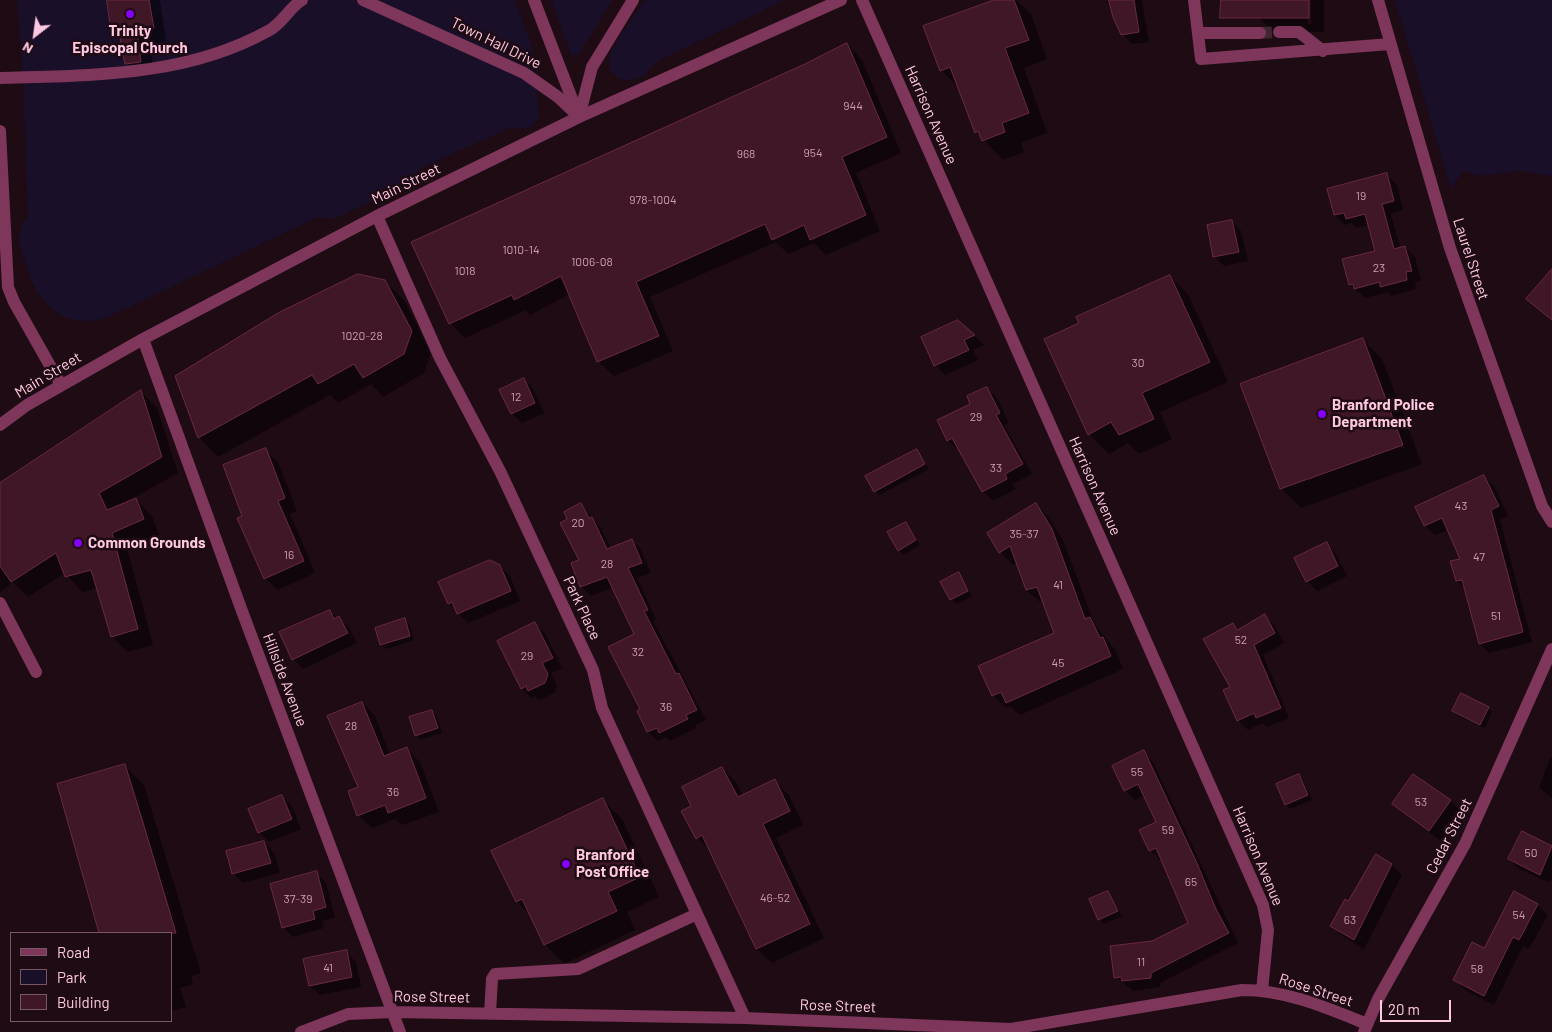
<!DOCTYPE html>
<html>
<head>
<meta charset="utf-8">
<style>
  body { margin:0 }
  #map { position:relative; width:1552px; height:1032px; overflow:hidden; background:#1e0b13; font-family:Barlow,sans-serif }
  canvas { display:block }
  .legend { position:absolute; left:10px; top:932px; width:162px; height:90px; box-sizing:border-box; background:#1e0b13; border:1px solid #785765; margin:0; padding:6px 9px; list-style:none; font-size:15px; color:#ffc8e1 }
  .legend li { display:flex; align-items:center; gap:10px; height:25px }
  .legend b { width:25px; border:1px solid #785765 }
  .north { position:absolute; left:10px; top:10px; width:50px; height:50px; -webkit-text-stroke:4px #1e0b13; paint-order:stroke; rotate:210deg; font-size:14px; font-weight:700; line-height:20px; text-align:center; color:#ffc8e1 }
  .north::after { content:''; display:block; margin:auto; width:18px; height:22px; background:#ffc8e1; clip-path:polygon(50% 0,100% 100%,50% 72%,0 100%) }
  .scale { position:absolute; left:1380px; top:1000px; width:71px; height:22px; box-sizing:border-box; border:2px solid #ffc8e1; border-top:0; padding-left:6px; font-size:15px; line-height:18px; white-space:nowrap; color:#ffc8e1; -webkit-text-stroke:4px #1e0b13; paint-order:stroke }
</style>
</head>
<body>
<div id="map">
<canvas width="1552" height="1032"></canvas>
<ul class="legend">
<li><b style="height:6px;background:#7e365b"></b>Road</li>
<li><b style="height:14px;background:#190f28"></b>Park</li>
<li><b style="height:14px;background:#3f1726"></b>Building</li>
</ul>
<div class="north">N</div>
<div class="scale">20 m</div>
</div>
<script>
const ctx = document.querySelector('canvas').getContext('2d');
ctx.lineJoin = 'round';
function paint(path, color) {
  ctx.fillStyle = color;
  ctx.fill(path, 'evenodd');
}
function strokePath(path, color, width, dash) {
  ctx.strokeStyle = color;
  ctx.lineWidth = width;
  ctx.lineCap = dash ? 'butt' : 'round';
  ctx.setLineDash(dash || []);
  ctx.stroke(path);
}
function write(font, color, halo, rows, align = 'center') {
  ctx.font = font + ' Barlow,sans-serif';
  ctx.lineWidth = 5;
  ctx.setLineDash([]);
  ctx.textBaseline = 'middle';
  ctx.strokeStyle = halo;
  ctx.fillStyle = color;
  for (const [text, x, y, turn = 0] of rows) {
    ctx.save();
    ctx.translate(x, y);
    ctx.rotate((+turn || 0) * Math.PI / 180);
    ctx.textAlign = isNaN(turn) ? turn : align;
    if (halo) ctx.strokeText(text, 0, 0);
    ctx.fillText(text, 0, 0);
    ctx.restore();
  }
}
paint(new Path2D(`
  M17,0h498l17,46 7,72 -9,10 -23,1 -88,40 -7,13 -69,33 -12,4 -13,-2 -212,101c-46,13 -72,-18 -82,-60 -3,-9 -7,-22 -3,-31 1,-4 5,-6 7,-9l-6,-158z
  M551,0h62l-35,55h-7z
  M645,0h140l-129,62c-5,5 -10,13 -17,16 -15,7 -34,-3 -29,-21 6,-20 24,-40 35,-57z
  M1395,0h157v176l-34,-5 -38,5 -17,-5 -12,18z`), '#190f28');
paint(new Path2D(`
  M108,0h52l6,41 -16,3 4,31 -15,2 -13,-14 -4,-21 -8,-8z
  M998,0h18l15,14 16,45 -23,9 23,65 -26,10 3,9 -21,8 -27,-28 -16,-43 -19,-19z
  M1111,0h31l7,42 -17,2 -10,-10z
  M1258,0h50v24h3v-24h13v32h-51l-15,-15z
  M847,44l15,16 39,93 -45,20 24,58 -54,24 -12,-12 -26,11 -12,-12 -126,55 23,54 -59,25 -16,-15 -28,-67 -40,21 -4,-5 -61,28 -15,-15 356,-258z
  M1387,175l10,10 6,25 -12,4 9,34 5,-1 10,10 6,23 -6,2 1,7 -25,7 -3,-4 -23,6 -15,-13 -6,-25 32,-8 -7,-27 -12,3 -6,-5 -6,2 -10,-10z
  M1231,221l10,10 7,30 -24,5 -10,-10z
  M1170,276l19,20 39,86 -68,30 12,27 -33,15 -11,-11 -19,11 -20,-20 -9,-110z
  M384,281l20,19 27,52 -7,21 -41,24 -12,-13 -33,19 -8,-8 -112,62 -19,-20z
  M958,321l26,24 -11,5 5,10 -33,15 -10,-10z
  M1362,339l20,20 40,105 -121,44 -19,-19 -40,-105z
  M524,379l9,10 11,24 -22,10 -10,-10z
  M987,388l10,10 12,25 -5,2 28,49 -19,10 3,5 -23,12 -10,-10 -23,-42 -2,1 -10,-10z
  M141,392l16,16 21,65 -52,29 10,-2 16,16 7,19 -32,13 26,97 -26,7 -15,-16 -15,-48 -15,4 -17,-19 -37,24 -15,-15 -13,10v-108z
  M265,450l13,12 19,49 -7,3 25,59 -37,17 -13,-12 -21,-61z
  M916,450l13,19 -50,26 -4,-4z
  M1484,476l10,10 14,30 -8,4 32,122 -43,11 -9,-9 -15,-55 -8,-8 4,-21 -13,-30 -13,5 -10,-9 -8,-19z
  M1036,504l13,13 15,26 30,80 22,28 7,18 -103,46 -10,-9 -4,2 -13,-13 62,-61 -11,-33 -4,1 -13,-12 -10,-28 -4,3 -13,-13z
  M581,505l20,23 10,21 21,-9 9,10 10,23 -14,5 19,41 -3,2 53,99 -11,5 1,3 -26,13 -4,-4 -8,4 -10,-9 -10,-20 4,-2 -6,-75 -22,-48 -23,9 -9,-9 -9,-23 8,-3 -12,-41z
  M906,523l14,22 -17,10 -4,-5z
  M1327,544l9,10 11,22 -30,15 -10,-10z
  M500,566l10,10 10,25 -52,22 -19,-20z
  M959,574l13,22 -16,8 -5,-5z
  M329,611l20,16 8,16 -54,26 -10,-10 -13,-26z
  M1265,616l10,10 9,17 -21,12 26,63 -22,9 -4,-4 -15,7 -10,-10 -6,-32 1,-64 6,6z
  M404,620l5,4 5,16 -28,9 -5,-5z
  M535,624l10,9 17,35 -11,5 6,12 -2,8 -16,7 -4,-4 -4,2 -9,-10z
  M362,703l13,13 15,39 16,-7 14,14 19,50 -37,13 -7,-6 -23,9 -14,-13z
  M1488,708l4,4 -7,16 -27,-12 -5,-5z
  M432,711l5,5 5,17 -22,7 -4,-5z
  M1143,752l10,10 85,181 -78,40v4l-27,4 -17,-14 36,-35 38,-19 -28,-64 -2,1 -10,-10 7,-27 -12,-28 -10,5 -10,-10z
  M1550,758h2v40l-13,-10z
  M125,766l19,19 57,188 -10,3 2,8 -13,4 6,19 -15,4v-78h-70l-43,-148z
  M722,768l14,14 7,14 31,-15 15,14 14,30 -27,13 48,100 -52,25 -15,-14 -45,-97 -15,-14 -4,-31z
  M1299,775l4,5 9,20 -22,9 -4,-4z
  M1414,775l37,26 9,10 -20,29 -37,-27 -10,-9z
  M282,796l10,10 9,23 -32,13 -10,-10z
  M602,800l20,19 37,78 -32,15 8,18 -71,34 -19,-20 -13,-27 -15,-15 -24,-51z
  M1522,833l30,14v31l-2,5 -31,-14 -10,-10z
  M264,843l10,9 6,21 -37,10 -10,-10z
  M1376,856l16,9 10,10 -38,74 -23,-14 -10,-10 18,-22z
  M316,873l10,10 9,34 -13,4 2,7 -31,9 -10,-10z
  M1108,892l14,24 -18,8 -4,-4 -9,-20z
  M1515,893l23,12 10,10 -19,34 -6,-3 -29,59 -29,-15 -10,-10 30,-30z
  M346,952l10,10 5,25 -41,8 -10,-9z`), '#0007');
const building = new Path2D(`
  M107,0h42l5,28 -17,3 4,31 -16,2 -6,-31 -7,2z
  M994,0h20l15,40 -24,8 24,65 -27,10 3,9 -23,9 -4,-10 -3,2 -25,-66 -10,4 -17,-45z
  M1109,0h25l5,32 -18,3 -8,-18z
  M1221,0h88v18h-89z
  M847,43l40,94 -45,20 24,58 -56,25 -6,-15 -32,15 -7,-16 -129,58 23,54 -62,26 -36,-86 -47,24 -2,-5 -63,29 -38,-82 394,-178z
  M1387,173l7,28 -12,3 12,45 11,-3 7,25 -6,1 1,8 -27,7v-5l-26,7 -1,-5 -4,1 -7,-26 33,-8 -10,-37 -19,5 -2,-6 -10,2 -7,-26z
  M1232,220l7,32 -26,5 -6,-32z
  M1552,269v51l-26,-21z
  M358,274l27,6 27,51 -8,23 -41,24 -9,-14 -36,20 -6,-9 -114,63 -23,-62 103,-63z
  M1170,275l40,87 -68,31 12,26 -35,16 -8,-13 -23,13 -44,-96 35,-16 -3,-6z
  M958,320l17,15 -11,5 5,10 -35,16 -13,-29z
  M1363,338l40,107 -123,44 -40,-105z
  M524,378l11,25 -24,11 -12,-24z
  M987,387l13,26 -4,2 27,49 -18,10 2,5 -25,13 -30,-54 -5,3 -10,-21 33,-16 -3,-8z
  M141,390l21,67 -63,36 8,17 29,-12 8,21 -32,14 26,96 -27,8 -20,-67 -26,7 -9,-24 -45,29 -11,-16v-83z
  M266,448l19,50 -7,3 26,60 -40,18 -27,-61 5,-2 -19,-51z
  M917,449l8,15 -51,28 -9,-16z
  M1484,475l15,31 -8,4 32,122 -44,12 -17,-64 -6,1 -6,-20 10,-2 -18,-41 -18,8 -9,-19z
  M581,503l8,15 3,-1 15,32 25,-10 10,24 -14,5 20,42 -4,1 32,63 3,-1 18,37 -11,5 2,4 -29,14 -2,-5 -10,4 -10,-21 3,-2 -32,-62 26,-13 -27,-57 -27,10 -9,-24 8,-3 -19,-37 7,-4 -3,-7z
  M1036,503l16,26 33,90 5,-2 10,21 3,-1 8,19 -105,47 -5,-11 -9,4 -14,-30 76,-33 -17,-46 -11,3 -16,-44 -11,7 -12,-20z
  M906,522l10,18 -18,11 -11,-19z
  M1327,542l11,24 -32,16 -12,-24z
  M490,560l10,5 11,26 -54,23 -5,-12 -4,2 -10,-22z
  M959,572l9,19 -18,9 -10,-18z
  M330,610l4,9 5,-3 9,17 -56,27 -13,-28z
  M1265,614l10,19 -21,12 27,63 -25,10 -2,-5 -17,8 -14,-31 7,-3 -27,-48 30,-16 4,7z
  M405,618l5,18 -30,9 -5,-17z
  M535,622l18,36 -11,5 6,11 -3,9 -17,8 -2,-5 -5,3 -24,-48z
  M1461,693l28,14 -9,18 -28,-14z
  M362,702l22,54 23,-9 19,51 -38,15 -3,-8 -28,11 -9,-25 10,-4 -31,-71z
  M432,710l6,18 -23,8 -6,-19z
  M1144,750l52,111 20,48 13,24 -78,40v5l-29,3 -1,-4 -7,1 -4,-32 42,-5 36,-18 -32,-75 -7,3 -10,-21 17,-8 -18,-38 -14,7 -12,-25z
  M125,764l19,62 32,107h-77l-42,-149z
  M722,767l16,30 37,-18 15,32 -27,13 47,100 -54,25 -54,-114 -6,4 -15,-28 10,-5 -9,-19z
  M1299,774l9,21 -23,10 -9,-21z
  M1413,774l38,26 -22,31 -37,-27z
  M282,795l10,24 -34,14 -10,-24z
  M603,798l37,79 -32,15 9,19 -73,34 -22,-46 -6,3 -25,-51z
  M1522,831l30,15 -12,29 -32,-16z
  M264,841l7,22 -39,11 -6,-23z
  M1376,854l16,10 -38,76 -24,-14 15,-27 3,2z
  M317,871l9,36 -13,4 2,8 -33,9 -12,-44z
  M1108,891l10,20 -20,9 -9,-21z
  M1514,891l24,13 -19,36 -6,-3 -29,59 -31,-16 19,-38 12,6z
  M347,950l5,27 -43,9 -6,-27z`);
paint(building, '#3f1726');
strokePath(building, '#6b2941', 1);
strokePath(new Path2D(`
  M1260,33l19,-1`), '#402732', 12, [12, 6]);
strokePath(new Path2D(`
  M363,0l161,73 34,24 21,20
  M534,0l43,112
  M862,0l401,905 5,25 -6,61
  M1194,0l7,59 189,-15
  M1378,0l72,248 92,258 10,16
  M1279,32h20l24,19
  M1198,33h62
  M0,78c92,-3 185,-1 268,-47 14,-7 21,-23 34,-31
  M579,117l13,-50 41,-67
  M0,131l8,156 6,15 47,83
  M377,216l63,142 60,113 93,199 9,38 143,310
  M143,339l99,272 158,421
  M0,425l27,-20 116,-66 234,-123 202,-99 262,-117
  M0,603l36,69
  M490,1014l2,-35 3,-5 83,-5 119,-55
  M301,1032l47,-18 45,-2 352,6 266,11 231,-39c45,0 85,18 125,34
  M1364,1032l14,-33 87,-155 87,-195`), '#7e365b', 12);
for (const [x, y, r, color] of [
  [130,14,5,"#8300f3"],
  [1322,414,5,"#8300f3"],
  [78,543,5,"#8300f3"],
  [566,864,5,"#8300f3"]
]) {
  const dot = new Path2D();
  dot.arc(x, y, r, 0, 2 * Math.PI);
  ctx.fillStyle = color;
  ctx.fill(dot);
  strokePath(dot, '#1e0b13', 2);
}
write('12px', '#cf9cb2', null, [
  ["944",853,106],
  ["954",813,153],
  ["968",746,154],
  ["19",1361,196],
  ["978-1004",653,200],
  ["1010-14",521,250],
  ["1006-08",592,262],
  ["23",1379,268],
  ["1018",465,271],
  ["1020-28",362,336],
  ["30",1138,363],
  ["12",516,397],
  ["29",976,417],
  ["33",996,468],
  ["43",1461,506],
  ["20",578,523],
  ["35-37",1024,534],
  ["16",289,555],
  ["47",1479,557],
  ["28",607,564],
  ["41",1058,585],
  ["51",1496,616],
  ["52",1241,640],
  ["32",638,652],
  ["29",527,656],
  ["45",1058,663],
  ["36",666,707],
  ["28",351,726],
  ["55",1137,772],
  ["36",393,792],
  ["53",1421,802],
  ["59",1168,830],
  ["50",1531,853],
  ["65",1191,882],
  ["46-52",775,898],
  ["37-39",298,899],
  ["54",1519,915],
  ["63",1350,920],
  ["11",1141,962],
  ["41",328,968],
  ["58",1477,969]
]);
write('bold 15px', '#ffc8e1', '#1e0b13', [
  ["Trinity",130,31,"center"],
  ["Episcopal Church",130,48,"center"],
  ["Branford Police",1332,405],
  ["Department",1332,422],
  ["Common Grounds",88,543],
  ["Branford",576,855],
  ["Post Office",576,872]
], 'left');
write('15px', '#ffc8e1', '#1e0b13', [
  ["Town Hall Drive",496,43,26],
  ["Harrison Avenue",931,115,66],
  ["Main Street",406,184,-26],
  ["Laurel Street",1471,259,72],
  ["Main Street",48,375,-31],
  ["Harrison Avenue",1095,486,66],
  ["Park Place",582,608,65],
  ["Hillside Avenue",285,680,69],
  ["Cedar Street",1449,836,-63],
  ["Harrison Avenue",1258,856,67],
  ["Rose Street",1316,990,18],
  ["Rose Street",432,997,1],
  ["Rose Street",838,1006,2]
]);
</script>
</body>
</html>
